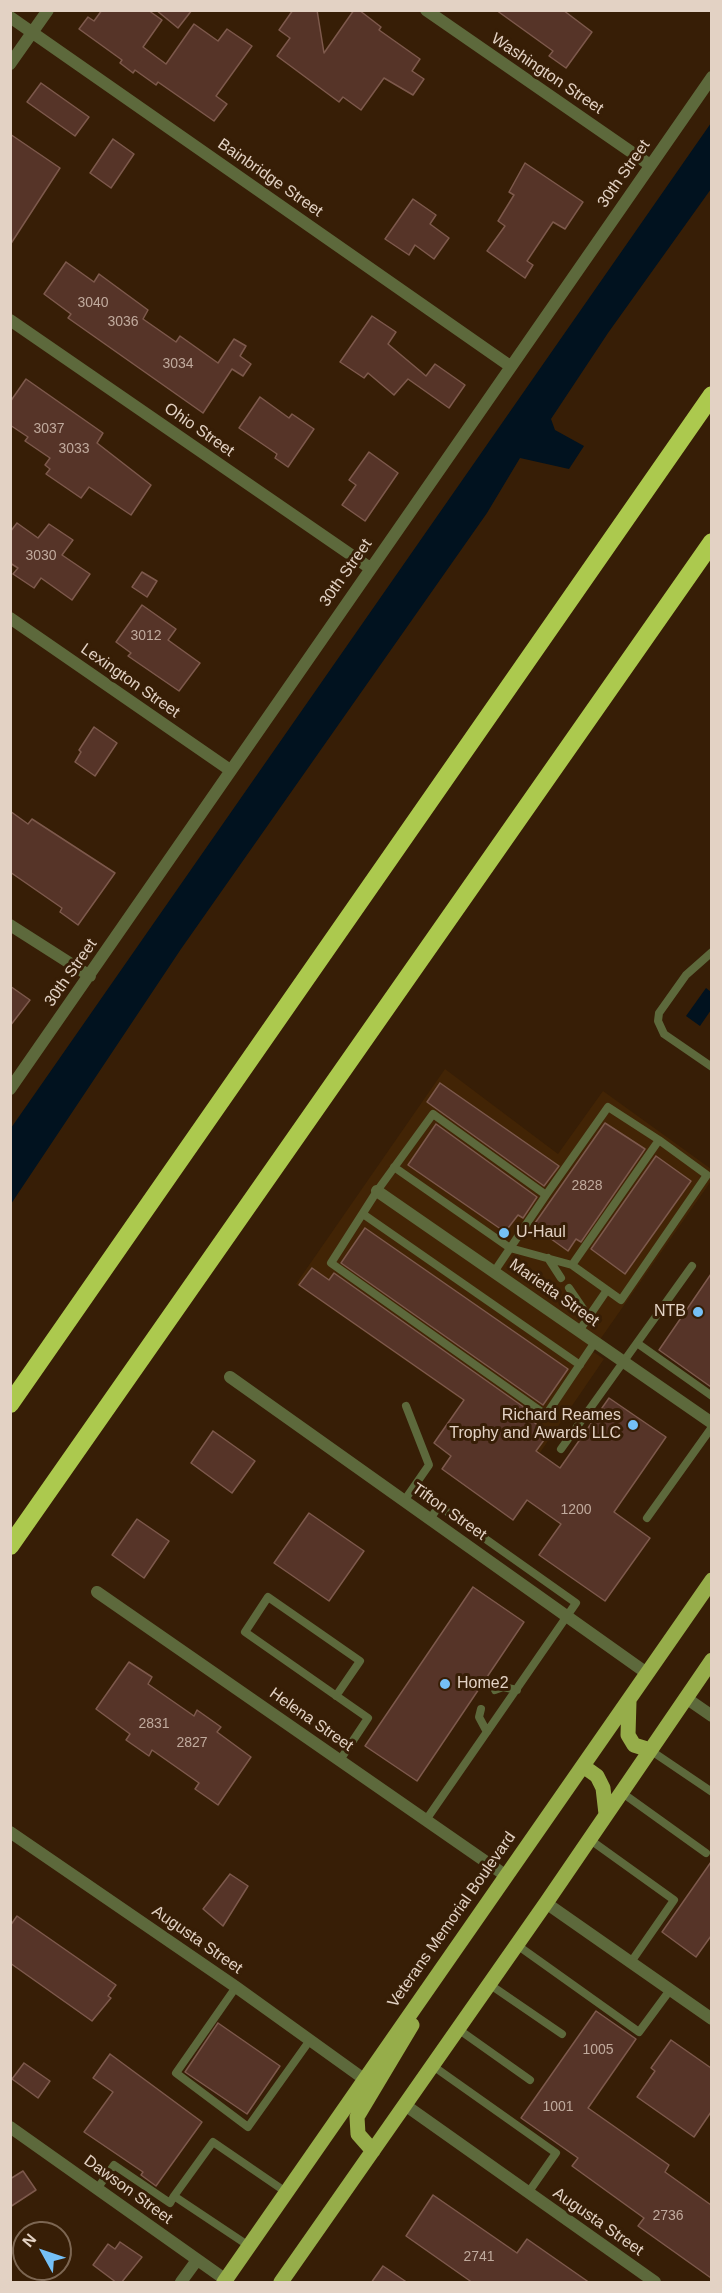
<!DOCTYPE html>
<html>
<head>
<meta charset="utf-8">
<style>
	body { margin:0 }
	#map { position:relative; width:722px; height:2293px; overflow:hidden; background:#371e06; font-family:Arial,sans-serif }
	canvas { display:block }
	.frame { position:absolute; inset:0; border:12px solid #e3d2c4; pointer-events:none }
	.north { position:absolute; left:12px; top:2221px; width:60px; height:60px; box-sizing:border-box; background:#371e06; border:2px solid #7c6652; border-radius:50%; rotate:310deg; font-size:16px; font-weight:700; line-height:24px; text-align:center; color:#e3d2c4 }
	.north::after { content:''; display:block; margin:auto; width:21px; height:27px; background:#75c0f6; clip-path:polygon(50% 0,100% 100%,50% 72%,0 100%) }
</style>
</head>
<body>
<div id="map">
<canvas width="722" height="2293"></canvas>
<div class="frame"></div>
<div class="north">N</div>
</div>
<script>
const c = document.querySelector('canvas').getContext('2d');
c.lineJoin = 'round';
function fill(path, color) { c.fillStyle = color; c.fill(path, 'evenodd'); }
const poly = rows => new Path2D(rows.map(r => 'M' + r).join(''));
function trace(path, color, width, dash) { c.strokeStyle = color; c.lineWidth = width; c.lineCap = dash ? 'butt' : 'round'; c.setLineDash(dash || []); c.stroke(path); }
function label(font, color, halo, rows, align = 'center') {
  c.font = font + ' Arial,sans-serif'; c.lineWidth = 6; c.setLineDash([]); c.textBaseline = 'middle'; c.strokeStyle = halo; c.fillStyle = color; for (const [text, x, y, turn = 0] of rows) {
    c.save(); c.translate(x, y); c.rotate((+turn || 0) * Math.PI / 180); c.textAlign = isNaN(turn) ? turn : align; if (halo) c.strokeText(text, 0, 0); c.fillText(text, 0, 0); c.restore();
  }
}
const built = poly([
	[445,1069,558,1154,603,1091,711,1169,711,1181,592,1351,604,1359,539,1454,296,1284]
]);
const water = poly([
	[711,123,711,189,608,333,551,419,555,430,584,446,569,469,520,458,487,513,181,949,11,1204,11,1128],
	[706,988,711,992,711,1010,700,1026,686,1016]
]);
const building = poly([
	[102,10,148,10,162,20,143,47,166,64,194,24,218,41,227,29,252,46,216,96,227,104,214,121,158,82,156,85,135,70,133,73,120,63,122,60,79,29,88,17,94,21,102,10],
	[156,10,192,10,178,28,156,10],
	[293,10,317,10,324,53,354,10,359,10,381,27,379,30,420,59,412,71,424,79,413,95,384,78,361,110,343,97,339,102,277,56,290,38,279,30,293,10],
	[496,10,563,10,592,32,566,68,549,56,553,51,496,10],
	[41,83,89,117,75,136,27,102,41,83],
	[10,134,60,168,10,245,10,134],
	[113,139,134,154,111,188,90,173,113,139],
	[525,163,583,202,565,229,553,222,527,261,533,265,525,278,487,251,505,226,498,221,514,195,509,192,525,163],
	[413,199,436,215,430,224,449,238,434,259,415,245,409,255,385,239,413,199],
	[66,262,94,282,99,274,118,288,148,310,143,319,176,342,180,336,218,363,234,339,246,346,240,356,251,364,243,376,232,369,203,413,68,318,71,314,44,294,66,262],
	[372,316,396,332,388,344,426,376,435,364,465,385,449,408,408,379,394,395,368,373,364,378,340,362,372,316],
	[26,379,103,433,97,443,151,485,131,515,89,487,81,498,46,474,50,469,45,465,50,458,25,441,28,437,10,425,10,402,26,379],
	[260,397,289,418,292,414,314,429,288,467,275,458,277,454,239,428,260,397],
	[369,452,398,473,365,521,342,505,356,485,349,480,369,452],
	[17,523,38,538,49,524,73,540,62,555,90,574,72,600,41,578,34,588,13,574,18,568,10,563,10,532,17,523],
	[142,572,157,581,147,597,132,587,142,572],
	[142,605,176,629,168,640,200,663,179,691,128,656,131,653,116,642,142,605],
	[94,727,117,743,95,776,75,762,81,752,79,750,94,727],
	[10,811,28,824,32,819,115,873,78,925,60,912,62,908,10,872,10,811],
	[10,986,30,1000,10,1026,10,986],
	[440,1083,559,1166,544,1186,427,1102,440,1083],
	[605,1123,645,1149,581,1242,576,1239,568,1251,533,1226,605,1123],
	[436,1124,537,1197,523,1218,518,1215,505,1232,408,1165,436,1124],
	[656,1156,691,1181,625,1274,591,1249,656,1156],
	[365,1228,568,1369,543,1405,341,1263,365,1228],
	[312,1268,329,1280,334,1273,535,1415,532,1421,549,1433,536,1451,560,1468,609,1398,666,1437,614,1512,650,1538,605,1601,539,1555,561,1524,527,1500,513,1520,442,1469,451,1456,434,1443,464,1400,299,1285,312,1268],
	[711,1274,711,1387,659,1350,711,1274],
	[213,1431,255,1461,232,1493,191,1463,213,1431],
	[309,1513,364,1551,329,1601,274,1563,309,1513],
	[137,1519,169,1541,144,1578,112,1555,137,1519],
	[473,1587,524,1622,417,1781,365,1746,473,1587],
	[129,1662,152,1677,148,1684,194,1716,197,1710,221,1727,217,1732,251,1757,218,1805,195,1789,199,1783,152,1750,149,1756,126,1740,130,1734,96,1709,129,1662],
	[711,1862,711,1936,696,1957,662,1932,711,1862],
	[230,1874,248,1886,223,1926,203,1909,230,1874],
	[17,1916,116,1985,108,1996,111,1998,92,2021,10,1963,10,1926,17,1916],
	[596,2011,636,2039,588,2108,669,2165,665,2172,711,2205,711,2278,638,2226,644,2218,572,2166,578,2158,521,2118,596,2011],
	[218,2023,280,2066,247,2114,185,2072,218,2023],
	[671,2040,711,2068,711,2112,694,2137,637,2097,655,2071,651,2068,671,2040],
	[110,2054,202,2122,156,2186,141,2175,143,2172,84,2132,113,2092,93,2078,110,2054],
	[24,2063,50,2081,38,2098,12,2079,24,2063],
	[23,2171,36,2190,10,2207,10,2179,23,2171],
	[433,2195,517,2253,527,2239,590,2283,473,2283,406,2236,433,2195],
	[120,2242,142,2257,121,2283,117,2283,93,2265,108,2244,115,2249,120,2242],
	[383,2266,408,2283,371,2283,383,2266]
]);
const service = poly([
	[712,952,686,975,659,1013,658,1021,664,1034,712,1067],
	[394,1167,510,1248,572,1265,659,1140,707,1175,621,1300,572,1265],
	[546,1195,608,1107,659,1140],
	[363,1214,580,1365],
	[548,1258,561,1278],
	[494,1272,546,1195,433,1114,377,1191,331,1263,546,1415,595,1342],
	[569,1288,588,1316],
	[579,1331,607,1290],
	[637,1343,712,1396],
	[561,1449,692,1266],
	[404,1501,429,1465,406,1406],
	[647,1518,712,1427],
	[495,1690,503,1687,517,1690],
	[336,1696,360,1661,268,1597,245,1632,368,1718,340,1760],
	[481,1709,479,1717,487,1732],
	[650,1750,712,1792],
	[621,1792,706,1853],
	[426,1820,576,1603,439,1506,430,1519],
	[589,1839,674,1900,631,1962],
	[517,1945,639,2032,670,1990],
	[489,1984,562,2034],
	[236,1987,176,2073,248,2127,310,2040],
	[458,2029,530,2080],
	[433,2066,556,2153,528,2193],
	[97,2189,114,2165,170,2203,174,2196],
	[249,2246,174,2196,213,2142,286,2192]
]);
const minor = poly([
	[426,10,650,165],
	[10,17,510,366],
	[10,64,48,10],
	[10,320,370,568],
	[10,618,230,770],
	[10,925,90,976],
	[10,1089,712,77],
	[377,1191,712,1423],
	[230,1377,648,1674],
	[97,1592,505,1875],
	[686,1698,712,1716],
	[10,1832,236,1987,364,2079],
	[546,1903,712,2019],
	[405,2105,655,2282],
	[10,2127,226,2280],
	[181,2282,197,2260]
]);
const primary = poly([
	[629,1701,628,1735,634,1745,650,1750],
	[583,1766,597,1776,603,1788,606,1814],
	[373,2151,358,2134,357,2117,412,2025],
	[224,2282,712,1580],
	[281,2282,546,1903,712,1660]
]);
const motorway = poly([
	[10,1404,712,395],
	[10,1546,712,542]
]);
const markers = [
	[504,1233,6,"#75c0f6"],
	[698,1312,6,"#75c0f6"],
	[633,1425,6,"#75c0f6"],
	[445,1684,6,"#75c0f6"]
];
const numberNames = [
	["3040",93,303],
	["3036",123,322],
	["3034",178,364],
	["3037",49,429],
	["3033",74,449],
	["3030",41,556],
	["3012",146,636],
	["2828",587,1186],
	["1200",576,1510],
	["2831",154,1724],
	["2827",192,1743],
	["1005",598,2050],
	["1001",558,2107],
	["2736",668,2216],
	["2741",479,2257]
];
const streetNames = [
	["Washington Street",547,74,34],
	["30th Street",624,174,-55],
	["Bainbridge Street",270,178,35],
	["Ohio Street",199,430,35],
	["30th Street",346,573,-55],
	["Lexington Street",130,681,35],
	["30th Street",71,973,-55],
	["Marietta Street",554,1293,35],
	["Tifton Street",449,1512,35],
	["Helena Street",311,1720,35],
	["Veterans Memorial Boulevard",452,1920,-55],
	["Augusta Street",197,1940,35],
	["Dawson Street",128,2190,36],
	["Augusta Street",598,2222,35]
];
const poiNames = [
	["U-Haul",516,1233],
	["NTB",686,1312,"right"],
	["Richard Reames",621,1416,"right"],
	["Trophy and Awards LLC",621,1434,"right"],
	["Home2",457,1684]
];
fill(built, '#422405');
fill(water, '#01121f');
fill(building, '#563428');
trace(building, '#7d594c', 1.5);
trace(service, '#5d693c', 8);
trace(minor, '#5d693c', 12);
trace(primary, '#96ad4a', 15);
trace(motorway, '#acc94e', 18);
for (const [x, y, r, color] of markers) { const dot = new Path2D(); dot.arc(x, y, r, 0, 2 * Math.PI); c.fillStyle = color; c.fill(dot); trace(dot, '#371e06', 2); }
label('14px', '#c0aa9d', null, numberNames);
label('16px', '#e3d2c4', '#371e06', streetNames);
label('16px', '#e3d2c4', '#371e06', poiNames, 'left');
</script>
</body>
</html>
